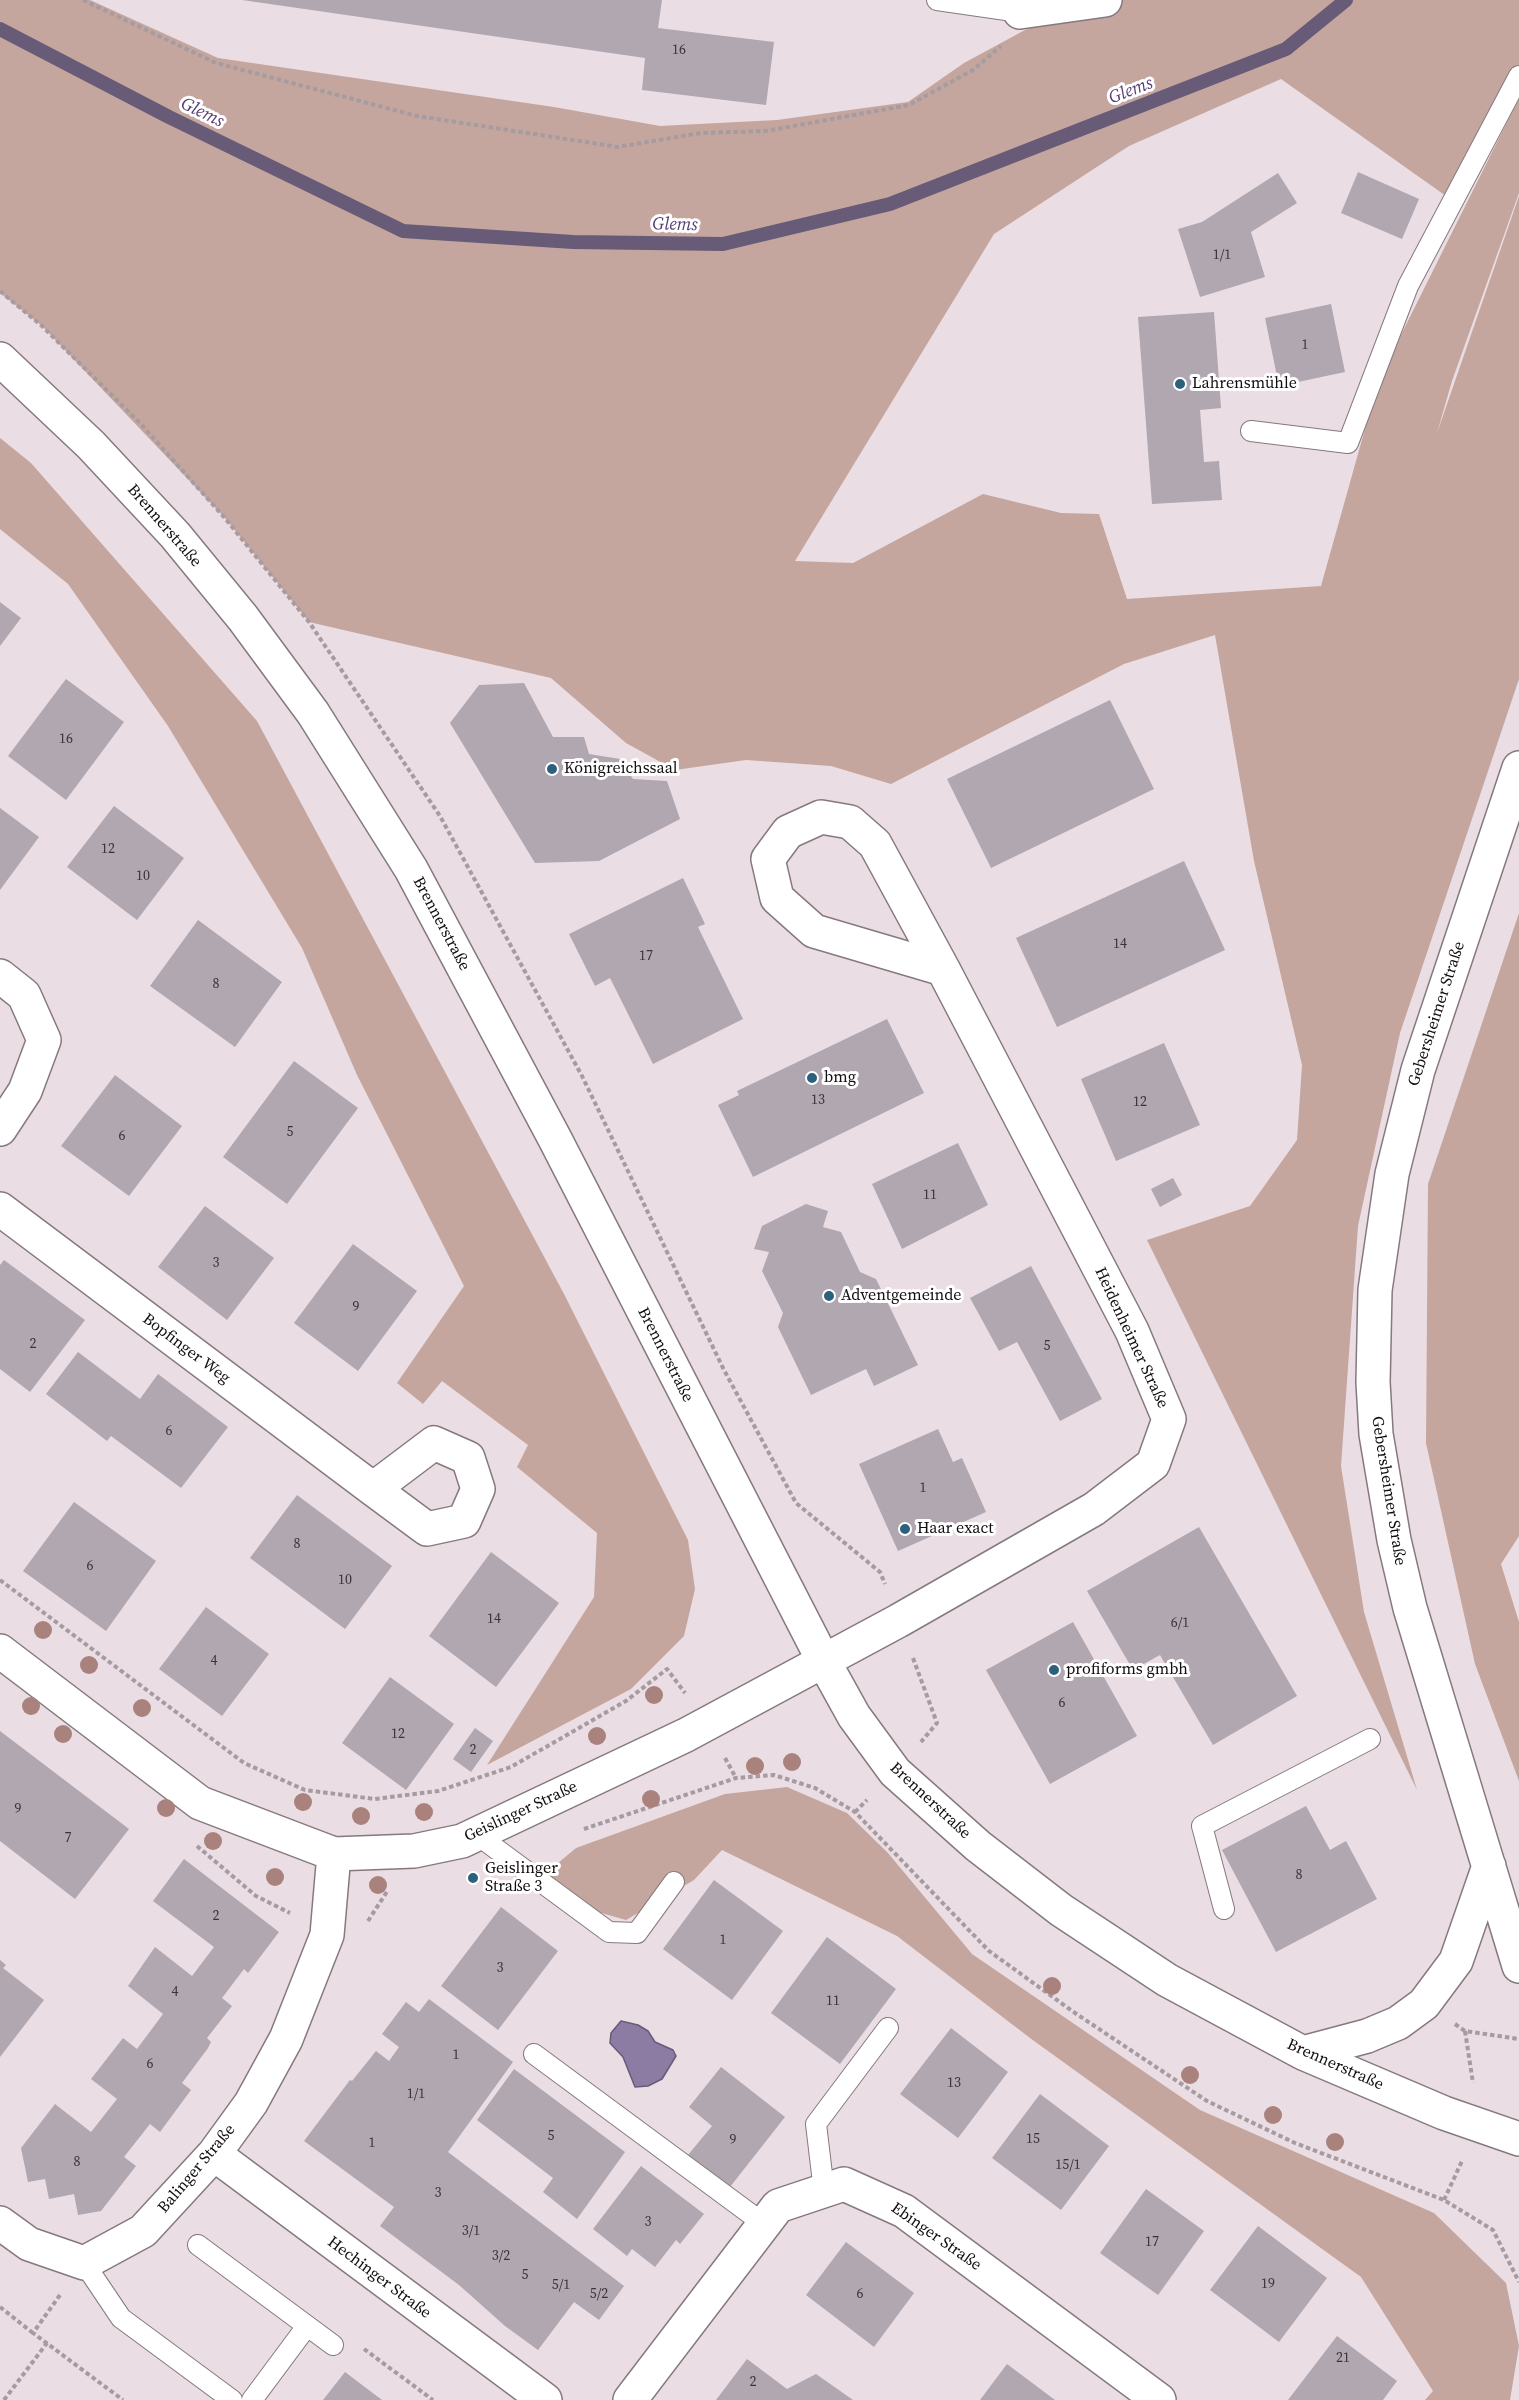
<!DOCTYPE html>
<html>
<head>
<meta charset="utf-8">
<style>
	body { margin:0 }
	canvas { display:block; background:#eadde3 }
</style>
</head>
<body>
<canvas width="1519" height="2400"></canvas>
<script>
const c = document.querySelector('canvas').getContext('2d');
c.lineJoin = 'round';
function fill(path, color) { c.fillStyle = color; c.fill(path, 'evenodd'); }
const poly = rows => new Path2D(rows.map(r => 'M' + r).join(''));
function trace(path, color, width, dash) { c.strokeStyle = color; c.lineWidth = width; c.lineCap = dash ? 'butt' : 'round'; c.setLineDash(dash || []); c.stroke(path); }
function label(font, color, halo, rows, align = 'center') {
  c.font = font + ' "Source Serif 4",serif'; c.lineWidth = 6; c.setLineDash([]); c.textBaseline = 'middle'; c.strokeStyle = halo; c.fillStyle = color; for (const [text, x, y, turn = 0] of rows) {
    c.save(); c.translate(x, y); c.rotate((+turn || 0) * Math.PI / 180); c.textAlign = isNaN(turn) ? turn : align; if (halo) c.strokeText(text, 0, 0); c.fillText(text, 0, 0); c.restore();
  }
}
const green = poly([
	[0,0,90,0,218,58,554,107,660,126,777,120,908,102,964,63,1025,30,1115,0,1519,0,1519,70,1453,201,1281,79,1129,146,994,234,795,561,853,563,983,494,1061,513,1099,514,1127,599,1321,586,1379,379,1519,98,1519,193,1452,381,1437,433,1519,196,1519,679,1400,1033,1358,1226,1341,1466,1364,1612,1417,1790,1147,1240,1250,1206,1297,1140,1302,1065,1254,861,1215,635,1124,664,891,784,831,766,746,760,675,770,626,743,551,678,309,622,224,517,42,326,0,293],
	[0,438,31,463,257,721,564,1294,688,1540,695,1589,684,1636,631,1689,487,1765,594,1597,597,1533,517,1467,528,1445,442,1381,423,1404,397,1383,464,1286,357,1075,302,948,168,726,68,584,0,529],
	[1519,913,1519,1536,1501,1564,1519,1622,1519,1781,1475,1664,1426,1443,1428,1184],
	[787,1787,847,1813,888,1853,972,1954,1200,2110,1434,2213,1506,2283,1519,2346,1510,2400,1425,2400,1433,2391,1361,2277,1030,2038,897,1936,722,1850,694,1880,626,1920,598,1912,546,1873,576,1848,725,1794]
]);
const water = poly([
	[621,2021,638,2025,648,2031,655,2042,673,2050,676,2056,662,2079,648,2086,635,2087,623,2057,610,2043,611,2033,621,2021]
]);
const stream = poly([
	[0,29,169,117,403,231,573,242,723,244,890,204,1286,49,1346,0]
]);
const building = poly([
	[242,0,662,0,658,28,774,42,766,105,642,90,645,58],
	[1358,172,1419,199,1402,239,1341,213],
	[1278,173,1297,203,1251,232,1265,277,1200,297,1178,229,1202,222],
	[1331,304,1345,372,1279,386,1265,318],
	[1214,312,1221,408,1200,410,1204,462,1219,461,1222,500,1152,504,1138,317],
	[0,602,21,618,0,646],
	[66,679,124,722,66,800,8,756],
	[524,683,553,737,584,737,589,754,620,759,633,779,667,781,680,819,599,861,535,863,450,723,479,685],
	[1110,700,1154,789,991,868,947,779],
	[114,806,184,858,137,920,67,867],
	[0,808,39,837,0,890],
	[1184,861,1225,950,1057,1027,1016,938],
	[683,878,705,924,698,927,743,1019,653,1064,610,978,595,986,569,934],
	[198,920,282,982,235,1047,150,986],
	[887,1019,924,1093,753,1177,718,1105,739,1095,737,1091],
	[1164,1043,1200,1125,1116,1161,1081,1079],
	[294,1061,358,1108,287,1204,223,1157],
	[115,1075,182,1126,129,1196,61,1146],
	[958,1143,988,1205,902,1249,872,1184],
	[1173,1178,1182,1195,1160,1207,1151,1189],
	[806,1204,828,1211,823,1227,841,1232,860,1272,876,1279,918,1365,874,1386,866,1369,811,1395,778,1327,783,1313,762,1271,769,1252,754,1249,762,1226],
	[205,1206,274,1258,227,1320,158,1267],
	[353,1244,417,1291,358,1371,294,1323],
	[4,1260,85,1320,30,1392,0,1369,0,1265],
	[1031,1266,1102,1399,1060,1421,1017,1342,999,1351,970,1298],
	[78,1352,140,1399,158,1374,228,1427,181,1488,111,1436,107,1441,46,1394],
	[938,1429,953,1462,962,1458,986,1512,898,1551,859,1464],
	[297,1495,392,1566,345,1629,250,1558],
	[74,1502,156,1561,106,1631,23,1571],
	[1199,1527,1297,1696,1213,1745,1160,1655,1133,1670,1087,1591],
	[491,1552,559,1603,496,1687,429,1636],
	[206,1607,269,1654,222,1716,159,1669],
	[1073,1622,1137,1736,1050,1784,986,1670],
	[390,1677,454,1724,406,1790,342,1743],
	[475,1728,493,1741,471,1772,453,1759],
	[0,1731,129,1829,75,1899,0,1841],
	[1306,1806,1330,1850,1346,1841,1377,1899,1276,1952,1222,1850],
	[184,1859,279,1932,248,1973,244,1969,222,1998,232,2006,207,2038,211,2042,208,2048,182,2083,191,2090,160,2132,150,2124,124,2157,136,2166,101,2211,78,2215,74,2194,49,2199,45,2179,28,2182,21,2148,55,2104,91,2132,117,2099,91,2079,123,2038,137,2049,163,2014,128,1986,155,1947,192,1976,214,1947,153,1901],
	[714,1880,783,1931,732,2000,663,1949],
	[501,1907,558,1951,498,2030,441,1986],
	[827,1937,896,1989,840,2064,771,2013],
	[0,1960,6,1965,3,1968,44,2000,0,2057],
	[429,1999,513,2062,448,2152,624,2286,599,2320,574,2302,538,2350,505,2326,459,2285,380,2226,394,2207,304,2141,350,2080,352,2081,376,2051,389,2061,399,2047,382,2034,406,2002,419,2012],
	[951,2028,1008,2072,958,2138,900,2094],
	[721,2067,785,2117,730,2187,688,2155,712,2126,689,2107],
	[514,2069,625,2152,577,2219,543,2192,553,2178,477,2120],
	[1040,2094,1109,2146,1061,2210,992,2158],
	[641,2166,704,2214,680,2244,676,2240,655,2267,632,2249,627,2256,593,2229],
	[1146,2189,1204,2231,1158,2295,1100,2253],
	[1258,2226,1327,2278,1279,2342,1210,2290],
	[846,2242,914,2293,874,2347,806,2295],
	[1337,2336,1397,2381,1383,2400,1288,2400],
	[747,2359,787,2389,816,2374,853,2400,716,2400],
	[1007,2364,1055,2400,980,2400],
	[345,2372,382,2400,323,2400]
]);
const path = poly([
	[83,0,216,63,417,116,618,147,701,133,766,131,909,105,973,70,1001,46],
	[0,291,42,326,140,423,224,517,309,622,440,816,582,1076,724,1370,796,1503,880,1572,885,1584],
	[0,1580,244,1763,305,1790,375,1799,438,1791,511,1767,626,1701,667,1669,685,1693],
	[913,1658,937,1723,921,1742],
	[725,1758,736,1778],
	[855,1812,867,1800],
	[584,1829,736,1778,774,1775,815,1788,855,1812,989,1951,1075,2013,1207,2101,1295,2143,1444,2200,1493,2230,1519,2282],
	[197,1846,256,1896,290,1913],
	[368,1921,388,1890],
	[1455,2024,1465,2031,1519,2039],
	[1465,2031,1473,2083],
	[1444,2200,1462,2161],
	[60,2295,33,2333,123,2400],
	[0,2307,33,2333],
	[364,2349,433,2400],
	[4,2400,47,2343]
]);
const service = poly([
	[937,0,1020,12],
	[1251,431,1348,443,1408,286,1519,76],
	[476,1834,609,1932,637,1933,674,1882],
	[1224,1909,1202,1826,1370,1739],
	[534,2054,764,2224],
	[824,2191,816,2124,888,2028],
	[198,2245,333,2345],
	[84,2263,121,2318,232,2400],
	[252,2400,307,2326]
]);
const minor = poly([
	[1020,12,1105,0],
	[0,976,24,995,44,1040,25,1091,0,1129],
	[0,1209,373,1489,427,1529,464,1521,478,1489,468,1458,434,1443,373,1489],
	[0,1651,200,1803,334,1854,414,1851,462,1841,686,1735,898,1621,1094,1509,1153,1464,1169,1419,1132,1331,943,969,875,844,850,822,821,817,788,832,768,859,777,898,814,931,943,969],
	[214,2154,545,2400],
	[0,2223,29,2244,84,2263,143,2231,214,2154,251,2103,286,2039,327,1935,334,1854],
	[630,2400,778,2206,844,2184,904,2211,1159,2400]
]);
const secondary = poly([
	[0,359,91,445,175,535,243,618,313,713,411,869,555,1139,823,1660,854,1716,895,1772,978,1846,1061,1910,1167,1980,1303,2053,1444,2113,1519,2139],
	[1519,768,1418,1070,1392,1174,1375,1290,1373,1382,1376,1434,1394,1540,1410,1608,1519,1966],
	[1303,2053,1367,2036,1398,2023,1424,2004,1456,1961,1489,1866]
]);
const trees = [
	[43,1630],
	[89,1665],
	[654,1695],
	[31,1706],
	[142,1708],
	[63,1734],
	[597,1736],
	[792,1762],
	[755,1766],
	[651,1799],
	[303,1802],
	[166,1808],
	[424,1812],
	[361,1816],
	[213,1841],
	[275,1877],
	[378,1885],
	[1052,1986],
	[1190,2075],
	[1273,2115],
	[1335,2142]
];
const markers = [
	[1180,384,6,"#2c617d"],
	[552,769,6,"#2c617d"],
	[812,1078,6,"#2c617d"],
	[829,1296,6,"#2c617d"],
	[905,1529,6,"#2c617d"],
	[1054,1670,6,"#2c617d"],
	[473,1878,6,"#2c617d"]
];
const numberNames = [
	["16",679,50],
	["1/1",1222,255],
	["1",1305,345],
	["16",66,739],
	["12",108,849],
	["10",143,876],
	["14",1120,944],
	["17",646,956],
	["8",216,984],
	["13",818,1100],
	["12",1140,1102],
	["5",290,1132],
	["6",122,1136],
	["11",930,1195],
	["3",216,1263],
	["9",356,1307],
	["2",33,1344],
	["5",1047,1346],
	["6",169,1431],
	["1",923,1488],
	["8",297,1544],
	["6",90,1566],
	["10",345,1580],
	["14",494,1619],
	["6/1",1180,1623],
	["4",214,1661],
	["6",1062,1703],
	["12",398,1734],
	["2",473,1750],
	["9",18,1809],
	["7",68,1838],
	["8",1299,1875],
	["2",216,1916],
	["1",723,1940],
	["3",500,1968],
	["4",175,1992],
	["11",833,2001],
	["1",456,2055],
	["6",150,2064],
	["13",954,2083],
	["1/1",416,2094],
	["5",551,2136],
	["15",1033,2139],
	["9",733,2140],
	["1",372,2143],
	["8",77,2162],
	["15/1",1068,2165],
	["3",438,2193],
	["3",648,2222],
	["3/1",471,2231],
	["17",1152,2242],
	["3/2",501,2256],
	["5",525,2275],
	["19",1268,2284],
	["5/1",561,2285],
	["5/2",599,2294],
	["6",860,2294],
	["21",1343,2358],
	["2",753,2382]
];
const poiNames = [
	["Lahrensmühle",1192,384],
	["Königreichssaal",564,769],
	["bmg",824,1078],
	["Adventgemeinde",841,1296],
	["Haar exact",917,1529],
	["profiforms gmbh",1066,1670],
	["Geislinger",485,1869],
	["Straße 3",485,1887]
];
const streetNames = [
	["Brennerstraße",164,526,49],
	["Brennerstraße",441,924,62],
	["Gebersheimer Straße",1437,1014,-72],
	["Heidenheimer Straße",1131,1338,65],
	["Bopfinger Weg",186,1349,37],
	["Brennerstraße",665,1355,63],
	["Gebersheimer Straße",1388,1491,81],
	["Brennerstraße",930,1801,43],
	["Geislinger Straße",521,1812,-25],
	["Brennerstraße",1335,2065,24],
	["Balinger Straße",197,2169,-50],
	["Ebinger Straße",936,2237,35],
	["Hechinger Straße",379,2278,37]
];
const waterNames = [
	["Glems",1131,91,-21],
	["Glems",202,113,26],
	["Glems",675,225,1]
];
fill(green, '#c5a69e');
fill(water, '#8c7ca3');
trace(water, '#675b77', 1.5);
trace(stream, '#675b77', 14);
fill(building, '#b0a7b0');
trace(service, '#85797f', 22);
trace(minor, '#85797f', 36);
trace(secondary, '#85797f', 36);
trace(path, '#a69ba0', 4, [4.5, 3]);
trace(service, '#fff', 20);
trace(minor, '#fff', 33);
trace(secondary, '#fff', 33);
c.fillStyle = '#aa827d';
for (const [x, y] of trees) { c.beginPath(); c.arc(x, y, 9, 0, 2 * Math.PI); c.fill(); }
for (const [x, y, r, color] of markers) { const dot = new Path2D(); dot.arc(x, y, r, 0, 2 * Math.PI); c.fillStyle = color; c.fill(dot); trace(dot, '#fff', 2); }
label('14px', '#3a3437', null, numberNames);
label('16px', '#120d0f', '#fff', poiNames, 'left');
label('16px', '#120d0f', '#fff', streetNames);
label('italic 18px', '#563e74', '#fff', waterNames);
</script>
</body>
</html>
